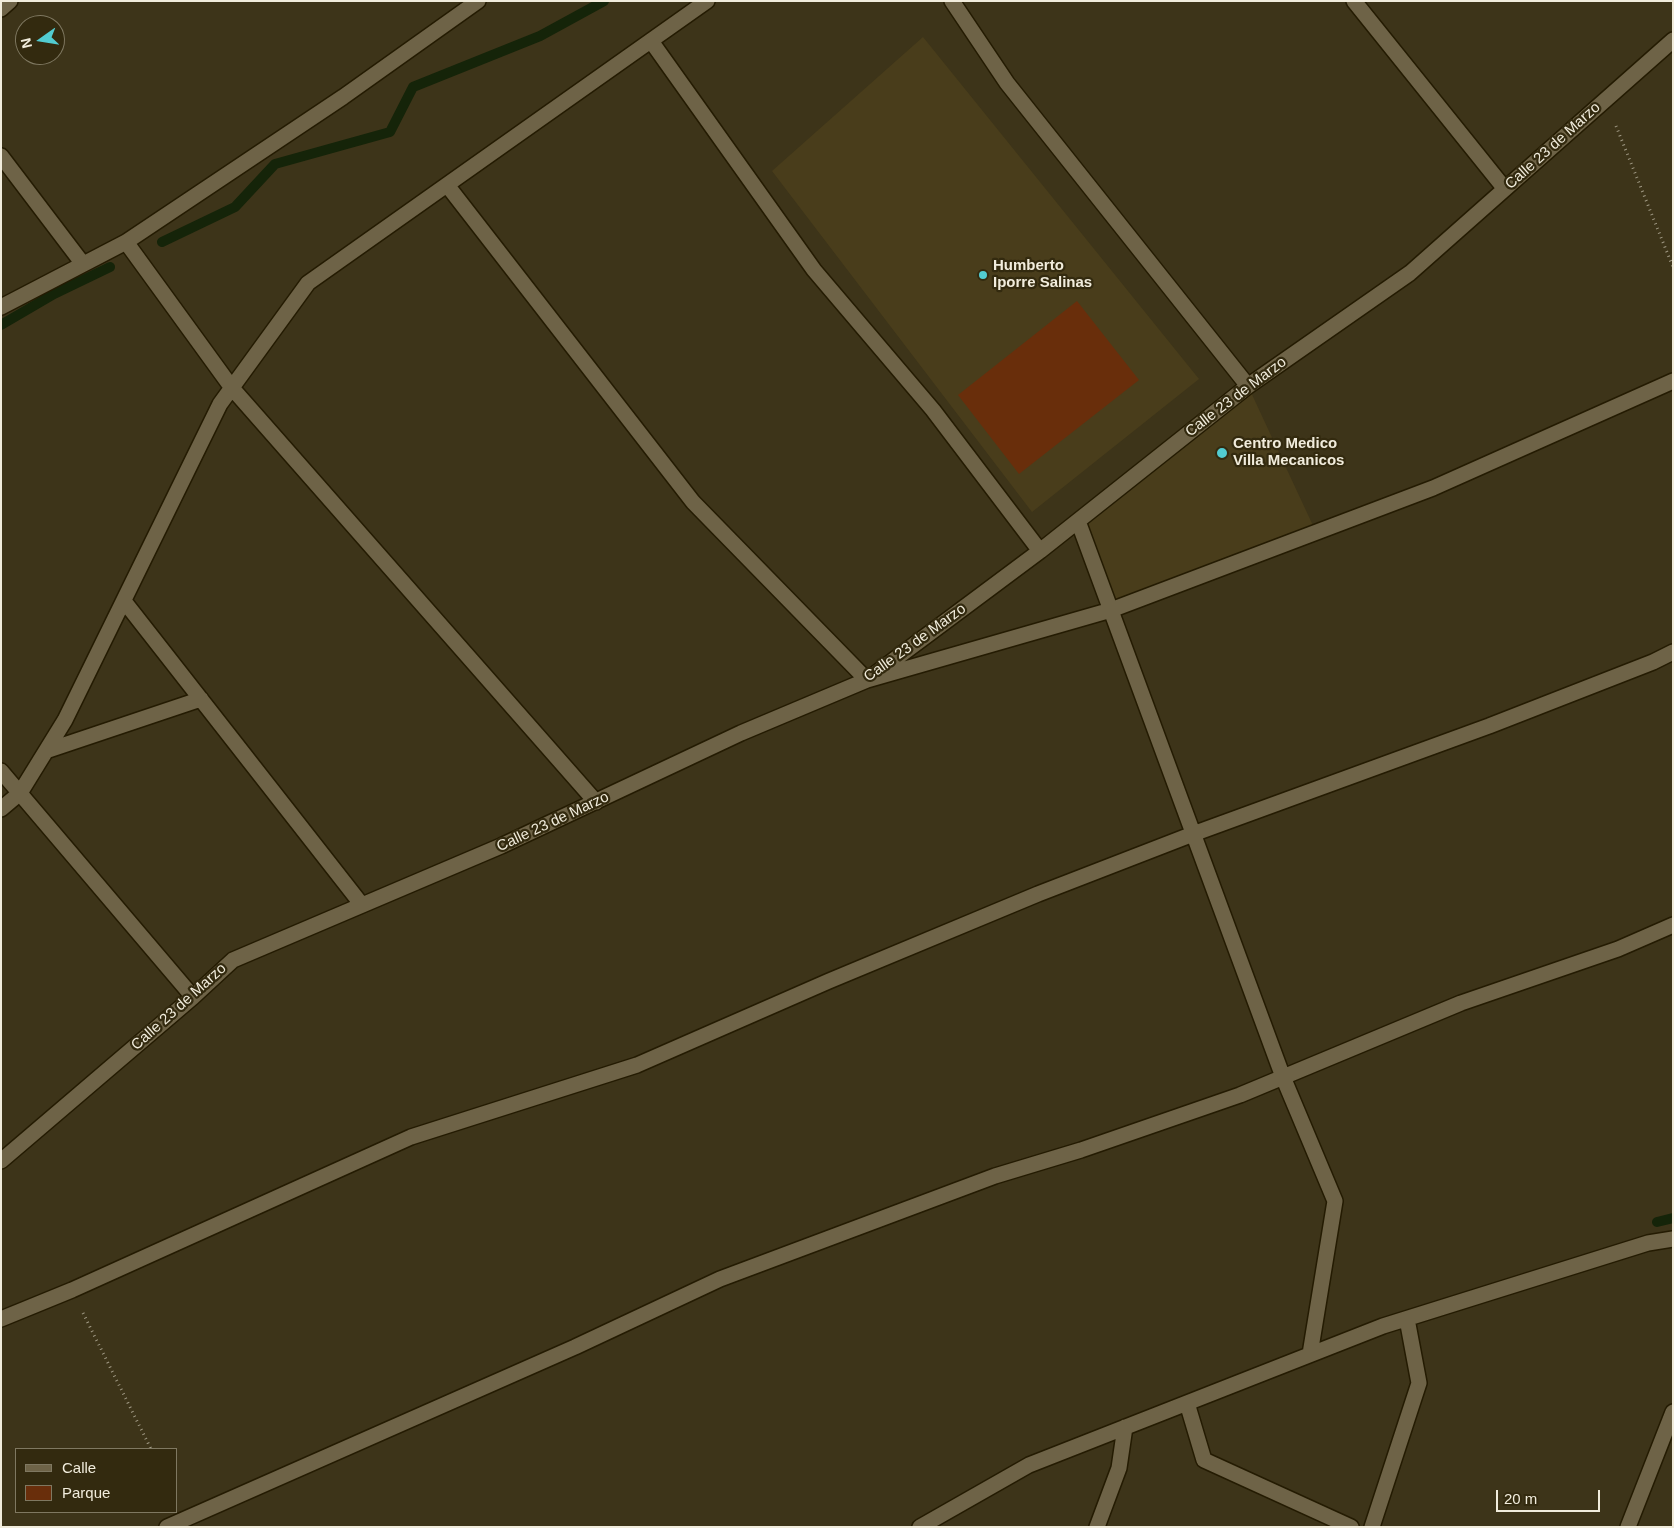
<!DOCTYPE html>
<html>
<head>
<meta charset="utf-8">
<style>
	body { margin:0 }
	#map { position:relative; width:1674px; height:1528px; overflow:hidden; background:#3d3419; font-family:Arial,sans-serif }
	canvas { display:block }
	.frame { position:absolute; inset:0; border:2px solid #f1ecdc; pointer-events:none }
	.legend { position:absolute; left:15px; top:1448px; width:162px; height:65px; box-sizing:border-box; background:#332a0f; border:1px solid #7f7861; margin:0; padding:6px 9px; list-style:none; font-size:15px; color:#f1ecdc }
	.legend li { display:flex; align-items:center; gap:10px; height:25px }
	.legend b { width:25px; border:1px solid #7f7861 }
	.north { position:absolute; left:15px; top:15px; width:50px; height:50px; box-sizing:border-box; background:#332a0f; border:1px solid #7f7861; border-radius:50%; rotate:257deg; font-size:14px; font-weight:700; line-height:20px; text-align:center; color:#f1ecdc }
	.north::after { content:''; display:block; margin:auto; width:18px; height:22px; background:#52ccd1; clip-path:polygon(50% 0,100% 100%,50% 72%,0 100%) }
	.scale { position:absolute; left:1496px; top:1490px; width:104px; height:22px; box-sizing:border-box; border:2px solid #f1ecdc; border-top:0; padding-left:6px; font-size:15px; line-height:18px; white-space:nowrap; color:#f1ecdc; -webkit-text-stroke:4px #332a0f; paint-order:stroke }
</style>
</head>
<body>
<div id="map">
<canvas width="1674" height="1528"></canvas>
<div class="frame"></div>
<ul class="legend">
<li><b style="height:6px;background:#6e6347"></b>Calle</li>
<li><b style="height:14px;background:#692e0b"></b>Parque</li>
</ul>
<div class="north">N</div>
<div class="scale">20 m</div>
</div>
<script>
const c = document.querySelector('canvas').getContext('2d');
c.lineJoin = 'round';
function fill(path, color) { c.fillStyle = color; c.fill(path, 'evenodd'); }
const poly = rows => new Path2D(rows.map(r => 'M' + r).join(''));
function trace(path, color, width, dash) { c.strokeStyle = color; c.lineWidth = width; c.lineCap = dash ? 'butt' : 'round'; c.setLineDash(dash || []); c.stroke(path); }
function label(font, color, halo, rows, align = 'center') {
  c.font = font + ' Arial,sans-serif'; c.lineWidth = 4.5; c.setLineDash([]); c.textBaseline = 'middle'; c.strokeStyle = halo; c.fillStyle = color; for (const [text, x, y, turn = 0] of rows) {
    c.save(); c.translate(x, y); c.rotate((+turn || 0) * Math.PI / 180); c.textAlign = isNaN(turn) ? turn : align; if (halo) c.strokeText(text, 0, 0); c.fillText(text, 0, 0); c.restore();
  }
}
const built = poly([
	[923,37,1199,379,1032,512,772,171],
	[1248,386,1316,532,1111,610,1078,521]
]);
const green = poly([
	[1077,301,1139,380,1019,474,958,395]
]);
const stream = poly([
	[162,242,235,207,275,164,390,132,413,87,540,36,604,1],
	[1,325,54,294,110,267],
	[1657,1222,1673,1218]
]);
const path = poly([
	[1616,126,1673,267],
	[83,1313,151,1449]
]);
const minor = poly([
	[952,1,1007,83,1248,386],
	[1354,1,1505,189],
	[1,9,10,1],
	[651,41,814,270,933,410,1040,551],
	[1,156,83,264],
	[447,185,693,502,867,680,1111,610,1433,488,1673,381],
	[126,242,232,388,596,802],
	[1,307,126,242,343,97,478,1],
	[1078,521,1283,1077,1335,1201,1310,1354],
	[124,601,362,905],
	[46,751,201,699],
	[1,771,193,997],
	[1,809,20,793,65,720,220,404,308,283,707,1],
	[1,1161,193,997,233,960,501,846,741,733,867,680,1040,551,1248,386,1410,273,1673,40],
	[1,1319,72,1290,411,1137,637,1065,829,981,1038,894,1193,834,1489,726,1653,662,1673,652],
	[1187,1403,1204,1460,1351,1527],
	[167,1527,575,1347,720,1279,995,1176,1081,1150,1240,1095,1461,1003,1618,949,1673,925],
	[920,1527,1029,1465,1383,1326,1648,1243,1673,1239],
	[1097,1527,1119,1468,1125,1427],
	[1372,1527,1419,1383,1407,1319],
	[1628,1527,1673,1412]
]);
const markers = [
	[983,275,5,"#52ccd1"],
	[1222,453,6,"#52ccd1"]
];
const streetNames = [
	["Calle 23 de Marzo",1553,146,-42],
	["Calle 23 de Marzo",1236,397,-37],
	["Calle 23 de Marzo",915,643,-36],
	["Calle 23 de Marzo",553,822,-25],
	["Calle 23 de Marzo",179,1007,-42]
];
const poiNames = [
	["Humberto",993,266],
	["Iporre Salinas",993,283],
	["Centro Medico",1233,444],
	["Villa Mecanicos",1233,461]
];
fill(built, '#493d1b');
fill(green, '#692e0b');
trace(stream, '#152409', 10);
trace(minor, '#241b02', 18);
trace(path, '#a09984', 3, [1, 4]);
trace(minor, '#6e6347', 15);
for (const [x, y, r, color] of markers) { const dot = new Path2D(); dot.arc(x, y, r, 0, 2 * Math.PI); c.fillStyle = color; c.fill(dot); trace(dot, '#332a0f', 2); }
label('15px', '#f1ecdc', '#332a0f', streetNames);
label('bold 15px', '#f1ecdc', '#332a0f', poiNames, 'left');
</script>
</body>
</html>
